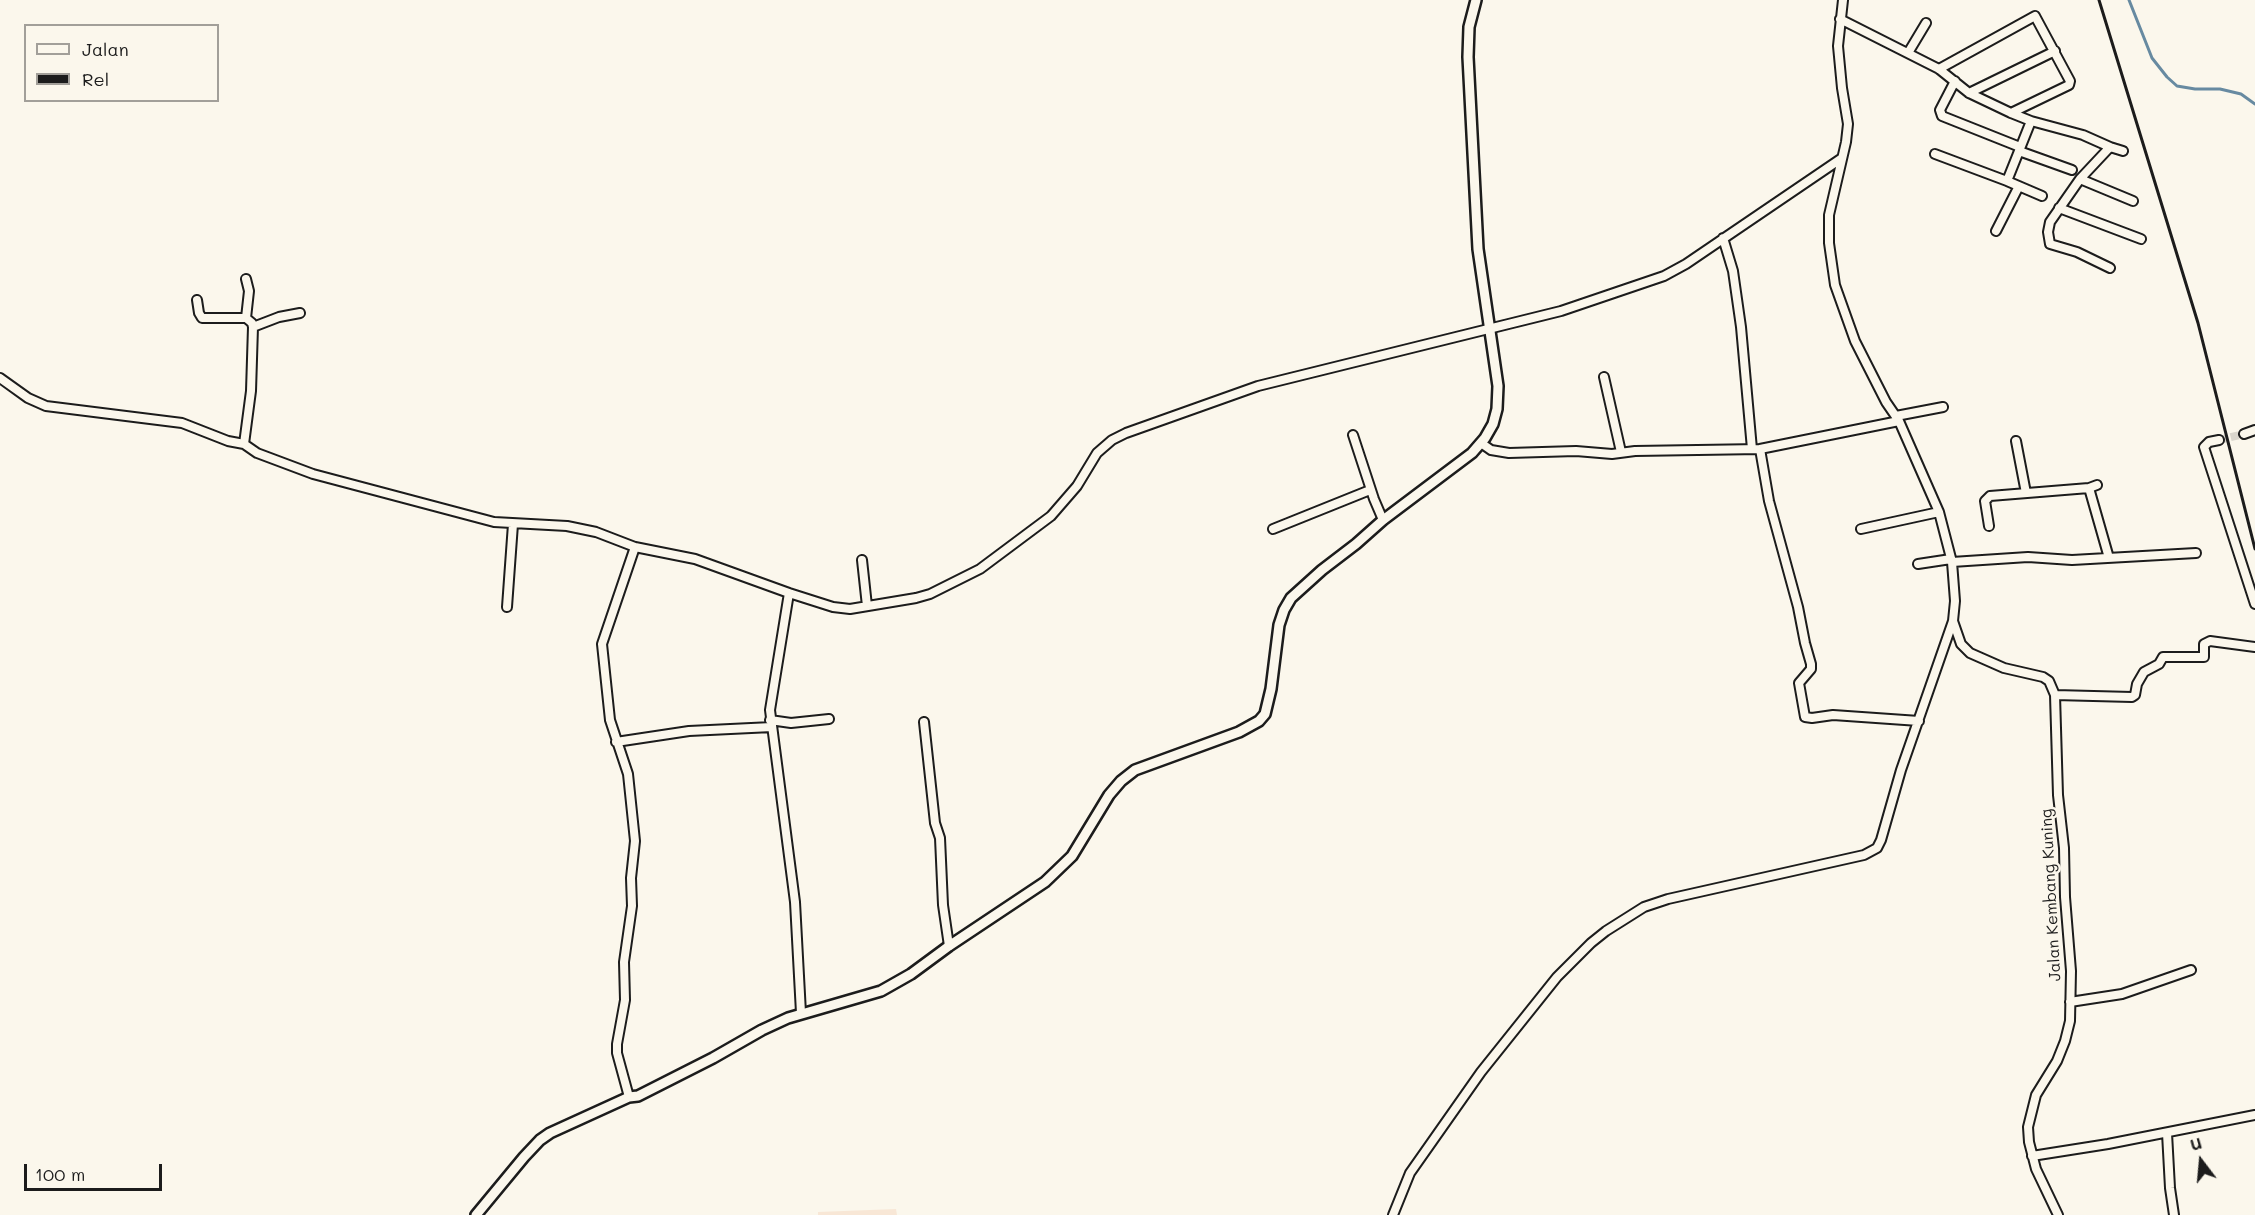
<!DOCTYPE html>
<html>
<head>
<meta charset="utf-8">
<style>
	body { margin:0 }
	#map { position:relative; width:2255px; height:1215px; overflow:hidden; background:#fbf7ec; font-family:Mali,sans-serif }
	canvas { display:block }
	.legend { position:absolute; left:24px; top:24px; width:195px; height:78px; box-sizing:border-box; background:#fbf7ec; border:2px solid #a29f99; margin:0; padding:8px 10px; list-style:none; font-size:18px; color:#1c1c1c }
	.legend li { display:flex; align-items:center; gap:12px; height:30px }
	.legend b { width:30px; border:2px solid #a29f99 }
	.north { position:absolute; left:2171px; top:1131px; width:60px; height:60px; -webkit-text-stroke:4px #fbf7ec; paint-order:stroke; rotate:344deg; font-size:16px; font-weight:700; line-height:24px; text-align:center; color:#1c1c1c }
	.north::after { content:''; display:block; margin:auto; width:21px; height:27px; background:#1c1c1c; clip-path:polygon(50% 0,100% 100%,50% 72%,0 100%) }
	.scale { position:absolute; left:24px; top:1164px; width:138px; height:27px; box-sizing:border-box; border:3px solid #1c1c1c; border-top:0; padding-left:8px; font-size:18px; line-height:21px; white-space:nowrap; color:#1c1c1c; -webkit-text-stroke:4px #fbf7ec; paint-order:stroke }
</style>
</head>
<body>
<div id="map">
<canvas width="2255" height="1215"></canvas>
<ul class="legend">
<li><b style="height:8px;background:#fbf7ec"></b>Jalan</li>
<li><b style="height:8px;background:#1c1c1c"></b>Rel</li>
</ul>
<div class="north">U</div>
<div class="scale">100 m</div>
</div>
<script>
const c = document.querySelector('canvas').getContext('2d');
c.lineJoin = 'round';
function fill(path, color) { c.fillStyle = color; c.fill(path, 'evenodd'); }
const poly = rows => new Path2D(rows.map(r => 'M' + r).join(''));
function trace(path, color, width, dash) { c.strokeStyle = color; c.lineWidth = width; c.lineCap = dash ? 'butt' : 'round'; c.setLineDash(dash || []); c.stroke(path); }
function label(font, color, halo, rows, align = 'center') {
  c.font = font + ' Mali,sans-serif'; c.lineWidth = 5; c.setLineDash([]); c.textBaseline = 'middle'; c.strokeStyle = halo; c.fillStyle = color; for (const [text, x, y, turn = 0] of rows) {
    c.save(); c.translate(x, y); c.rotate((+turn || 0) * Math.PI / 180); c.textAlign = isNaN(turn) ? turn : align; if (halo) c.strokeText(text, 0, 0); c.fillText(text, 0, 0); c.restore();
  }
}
const built = poly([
	[896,1209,897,1215,818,1215,818,1212]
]);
const stream = poly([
	[2129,0,2152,58,2167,77,2177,86,2195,89,2220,89,2241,94,2255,104]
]);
const minorTunnel = poly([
	[2219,440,2244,434]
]);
const minor = poly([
	[1840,19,1939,69,1969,93,2011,113,2031,121,2083,135,2110,147,2080,179,2050,222,2048,232,2050,244,2077,252,2110,268],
	[1908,53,1926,23],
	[1939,69,2035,16,2070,81,2069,85,2011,113],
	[1955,81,1940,110,1942,116,2020,147],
	[1969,93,2055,51],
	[2110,147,2123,151],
	[2019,151,2072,170],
	[1935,154,2007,181,2031,121],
	[2080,179,2133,201],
	[2007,181,2042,196],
	[2059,208,2141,239],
	[1996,231,2019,186],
	[1723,238,1733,271,1741,327,1752,449],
	[197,300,199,313,202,318,246,318,252,323,253,327,251,391,244,444],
	[246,318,249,291,246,279],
	[253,327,279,317,300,313],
	[1604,377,1621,452],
	[0,378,28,398,46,406,182,423,228,441,244,444,257,453,313,474,494,522,567,526,596,532,635,547,695,559,789,593,833,607,850,609,916,598,930,594,980,569,1051,516,1077,486,1097,453,1112,440,1126,433,1258,386,1561,311,1664,276,1686,264,1842,158],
	[1896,416,1943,407],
	[2244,434,2255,430],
	[1353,435,1374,499,1383,520],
	[2219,440,2209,442,2204,447,2255,604],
	[2016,441,2026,493],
	[1481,443,1491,450,1509,453,1576,451,1612,454,1635,451,1760,449,1769,501,1798,607,1805,643,1811,664,1811,669,1799,683,1805,717,1812,718,1833,715,1919,721],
	[1760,449,1899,421],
	[2097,485,2089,488,2109,558],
	[1989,526,1985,501,1990,496,2089,488],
	[1273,529,1370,490],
	[1861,529,1939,512],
	[862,560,867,606],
	[1952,562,2028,557,2072,560,2196,553],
	[1918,564,1951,559],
	[789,593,770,710,795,902,801,1013],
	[507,607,513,524],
	[1953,621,1961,644,1970,653,2004,668,2043,677,2049,681,2055,695,2058,795,2064,848,2065,897,2071,971,2070,1021,2065,1041,2057,1061,2036,1095,2028,1127,2029,1142,2036,1169,2058,1215],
	[2055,695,2132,697,2135,695,2137,684,2144,672,2159,664,2163,657,2204,657,2204,644,2210,641,2255,647],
	[770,720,791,723,829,719],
	[924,722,935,823,940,838,943,905,949,946],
	[616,742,689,731,772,727],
	[2070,1002,2122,994,2191,970],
	[629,1097,617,1053,617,1044,625,1000,624,962,632,906,631,878,635,841,628,774,610,720,602,644,635,547],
	[2167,1133,2170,1188,2174,1215],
	[2032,1156,2108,1144,2255,1115],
	[1393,1215,1410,1173,1481,1072,1557,977,1591,943,1606,931,1644,907,1668,899,1864,855,1877,848,1881,840,1901,770,1953,621,1955,601,1952,562,1939,512,1899,421,1886,402,1855,341,1835,285,1829,243,1829,215,1846,142,1848,124,1842,88,1838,46,1843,0]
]);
const tertiary = poly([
	[476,1215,524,1157,540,1140,550,1133,629,1097,638,1096,713,1058,762,1030,788,1018,881,991,911,974,949,946,1045,882,1072,856,1109,795,1121,781,1135,770,1239,732,1259,721,1265,714,1271,689,1279,625,1284,610,1291,598,1322,570,1356,544,1383,520,1472,453,1485,438,1493,424,1497,409,1498,386,1478,249,1468,57,1469,27,1476,0]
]);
const rail = poly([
	[2099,0,2198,323,2255,549]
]);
const streetNames = [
	["Jalan Kembang Kuning",2051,895,-93]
];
fill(built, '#f8e7d6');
trace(stream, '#678aa1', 3);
trace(minorTunnel, '#dad6cd', 8, [8, 4]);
trace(minor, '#1c1c1c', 12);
trace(tertiary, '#1c1c1c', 14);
trace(minor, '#fbf7ec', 8);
trace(tertiary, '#fbf7ec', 9);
trace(rail, '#1c1c1c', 3);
label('16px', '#1c1c1c', '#fbf7ec', streetNames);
</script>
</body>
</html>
